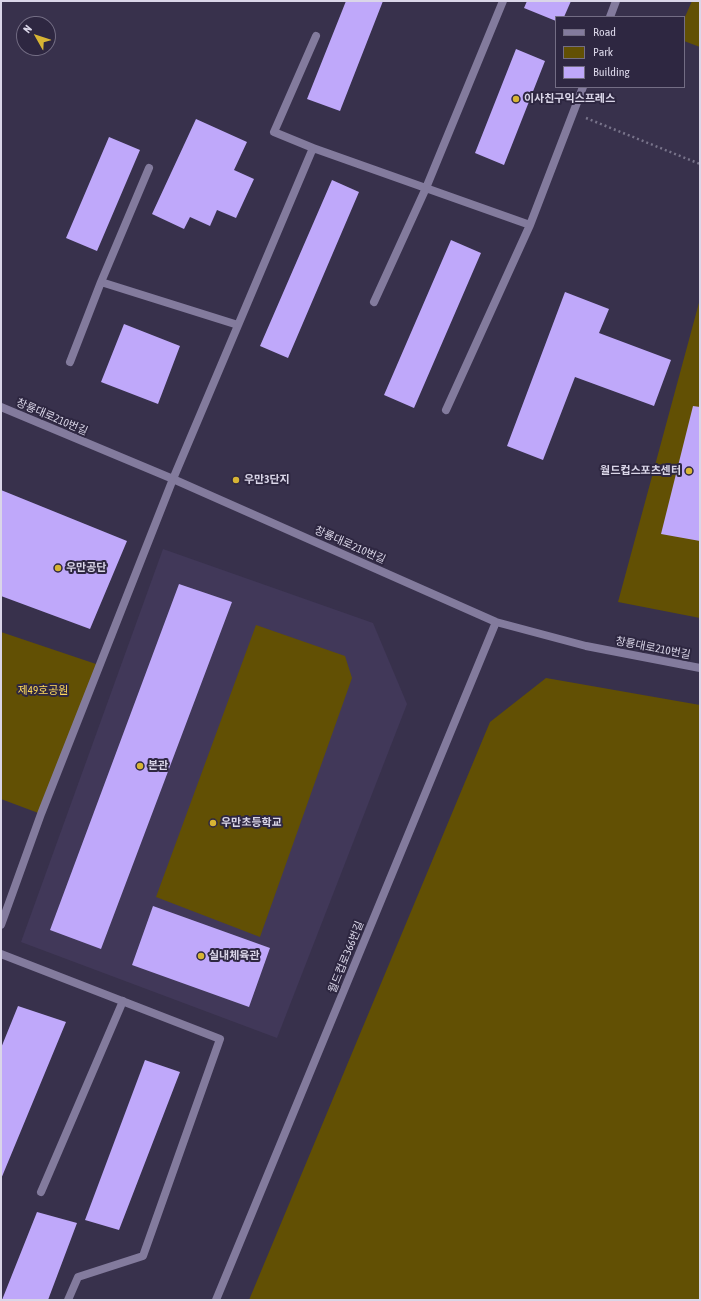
<!DOCTYPE html>
<html>
<head>
<meta charset="utf-8">
<style>
	body { margin:0 }
	#map { position:relative; width:701px; height:1301px; overflow:hidden; background:#38314c; font-family:"Asap Condensed",sans-serif }
	canvas { display:block }
	.frame { position:absolute; inset:0; border:2px solid #dad6e8; pointer-events:none }
	.legend { position:absolute; left:555px; top:16px; width:130px; height:72px; box-sizing:border-box; background:#2e2741; border:1px solid #736d84; margin:0; padding:5px 7px; list-style:none; font-size:12px; color:#dad6e8 }
	.legend li { display:flex; align-items:center; gap:8px; height:20px }
	.legend b { width:20px; border:1px solid #736d84 }
	.north { position:absolute; left:16px; top:16px; width:40px; height:40px; box-sizing:border-box; background:#2e2741; border:1px solid #736d84; border-radius:50%; rotate:309deg; font-size:11px; font-weight:700; line-height:16px; text-align:center; color:#dad6e8 }
	.north::after { content:''; display:block; margin:auto; width:14px; height:18px; background:#d7b434; clip-path:polygon(50% 0,100% 100%,50% 72%,0 100%) }
</style>
</head>
<body>
<div id="map">
<canvas width="701" height="1301"></canvas>
<div class="frame"></div>
<ul class="legend">
<li><b style="height:5px;background:#837b9d"></b>Road</li>
<li><b style="height:11px;background:#625004"></b>Park</li>
<li><b style="height:11px;background:#bfa8fa"></b>Building</li>
</ul>
<div class="north">N</div>
</div>
<script>
const c = document.querySelector('canvas').getContext('2d');
c.lineJoin = 'round';
function fill(path, color) { c.fillStyle = color; c.fill(path, 'evenodd'); }
const poly = rows => new Path2D(rows.map(r => 'M' + r).join(''));
function trace(path, color, width, dash) { c.strokeStyle = color; c.lineWidth = width; c.lineCap = dash ? 'butt' : 'round'; c.setLineDash(dash || []); c.stroke(path); }
function label(font, color, halo, rows, align = 'center') {
  c.font = font + ' "Asap Condensed","Noto Sans KR",sans-serif'; c.lineWidth = 4; c.setLineDash([]); c.textBaseline = 'middle'; c.strokeStyle = halo; c.fillStyle = color; for (const [text, x, y, turn = 0] of rows) {
    c.save(); c.translate(x, y); c.rotate((+turn || 0) * Math.PI / 180); c.textAlign = isNaN(turn) ? turn : align; if (halo) c.strokeText(text, 0, 0); c.fillText(text, 0, 0); c.restore();
  }
}
const built = poly([
	[163,549,373,623,407,704,277,1038,21,942]
]);
const green = poly([
	[692,1,700,1,700,47,684,41,684,19],
	[700,299,700,618,618,602],
	[256,625,345,656,352,678,260,937,156,897],
	[1,632,99,665,41,814,1,799],
	[546,678,700,705,700,1300,249,1300,490,722]
]);
const building = poly([
	[346,1,383,1,340,111,307,99],
	[527,1,571,1,564,17,556,17,556,21,524,8],
	[516,49,545,61,504,165,475,153],
	[196,119,247,142,234,170,254,179,236,218,217,210,210,226,190,217,184,229,152,214],
	[109,137,140,150,97,251,66,238],
	[332,180,359,192,288,358,260,346],
	[451,240,481,253,414,408,384,395],
	[565,292,609,309,599,333,671,360,654,406,575,377,543,460,507,446],
	[124,324,180,346,158,404,101,382],
	[693,406,700,407,700,541,661,534],
	[1,490,127,541,90,629,1,596],
	[179,584,232,602,101,949,50,930],
	[153,906,270,948,249,1007,132,965],
	[18,1006,66,1022,1,1179,1,1048],
	[145,1060,180,1072,119,1230,85,1220],
	[37,1212,77,1223,48,1300,2,1300]
]);
const path = poly([
	[586,118,700,164]
]);
const minor = poly([
	[610,17,616,1],
	[313,148,530,225],
	[101,282,238,325],
	[374,302,426,188,503,1],
	[70,362,101,282,149,168],
	[446,410,530,225,583,87],
	[1,925,41,814,173,479,313,148,274,132,316,36],
	[1,954,220,1039,143,1256,78,1277,68,1300],
	[41,1192,123,1001]
]);
const tertiary = poly([
	[1,407,173,479,496,622,586,646,700,668],
	[216,1300,496,622]
]);
const markers = [
	[516,99,4,"#d7b434"],
	[689,471,4,"#d7b434"],
	[236,480,4,"#d7b434"],
	[58,568,4,"#d7b434"],
	[140,766,4,"#d7b434"],
	[213,823,4,"#d7b434"],
	[201,956,4,"#d7b434"]
];
const poiNames = [
	["이사친구익스프레스",524,99],
	["월드컵스포츠센터",681,471,"right"],
	["우만3단지",244,480],
	["우만공단",66,568],
	["본관",148,766],
	["우만초등학교",221,823],
	["실내체육관",209,956]
];
const streetNames = [
	["창룡대로210번길",52,417,23],
	["창룡대로210번길",350,545,24],
	["창룡대로210번길",653,648,11],
	["월드컵로366번길",346,957,-68]
];
const parkNames = [
	["제49호공원",43,691]
];
fill(built, '#413859');
fill(green, '#625004');
fill(building, '#bfa8fa');
trace(path, '#78738a', 2.5, [2, 3]);
trace(minor, '#837b9d', 8);
trace(tertiary, '#837b9d', 8);
for (const [x, y, r, color] of markers) { const dot = new Path2D(); dot.arc(x, y, r, 0, 2 * Math.PI); c.fillStyle = color; c.fill(dot); trace(dot, '#2e2741', 1.5); }
label('bold 11px', '#dad6e8', '#2e2741', poiNames, 'left');
label('11px', '#dad6e8', '#2e2741', streetNames);
label('11px', '#ffda5d', '#2e2741', parkNames);
</script>
</body>
</html>
